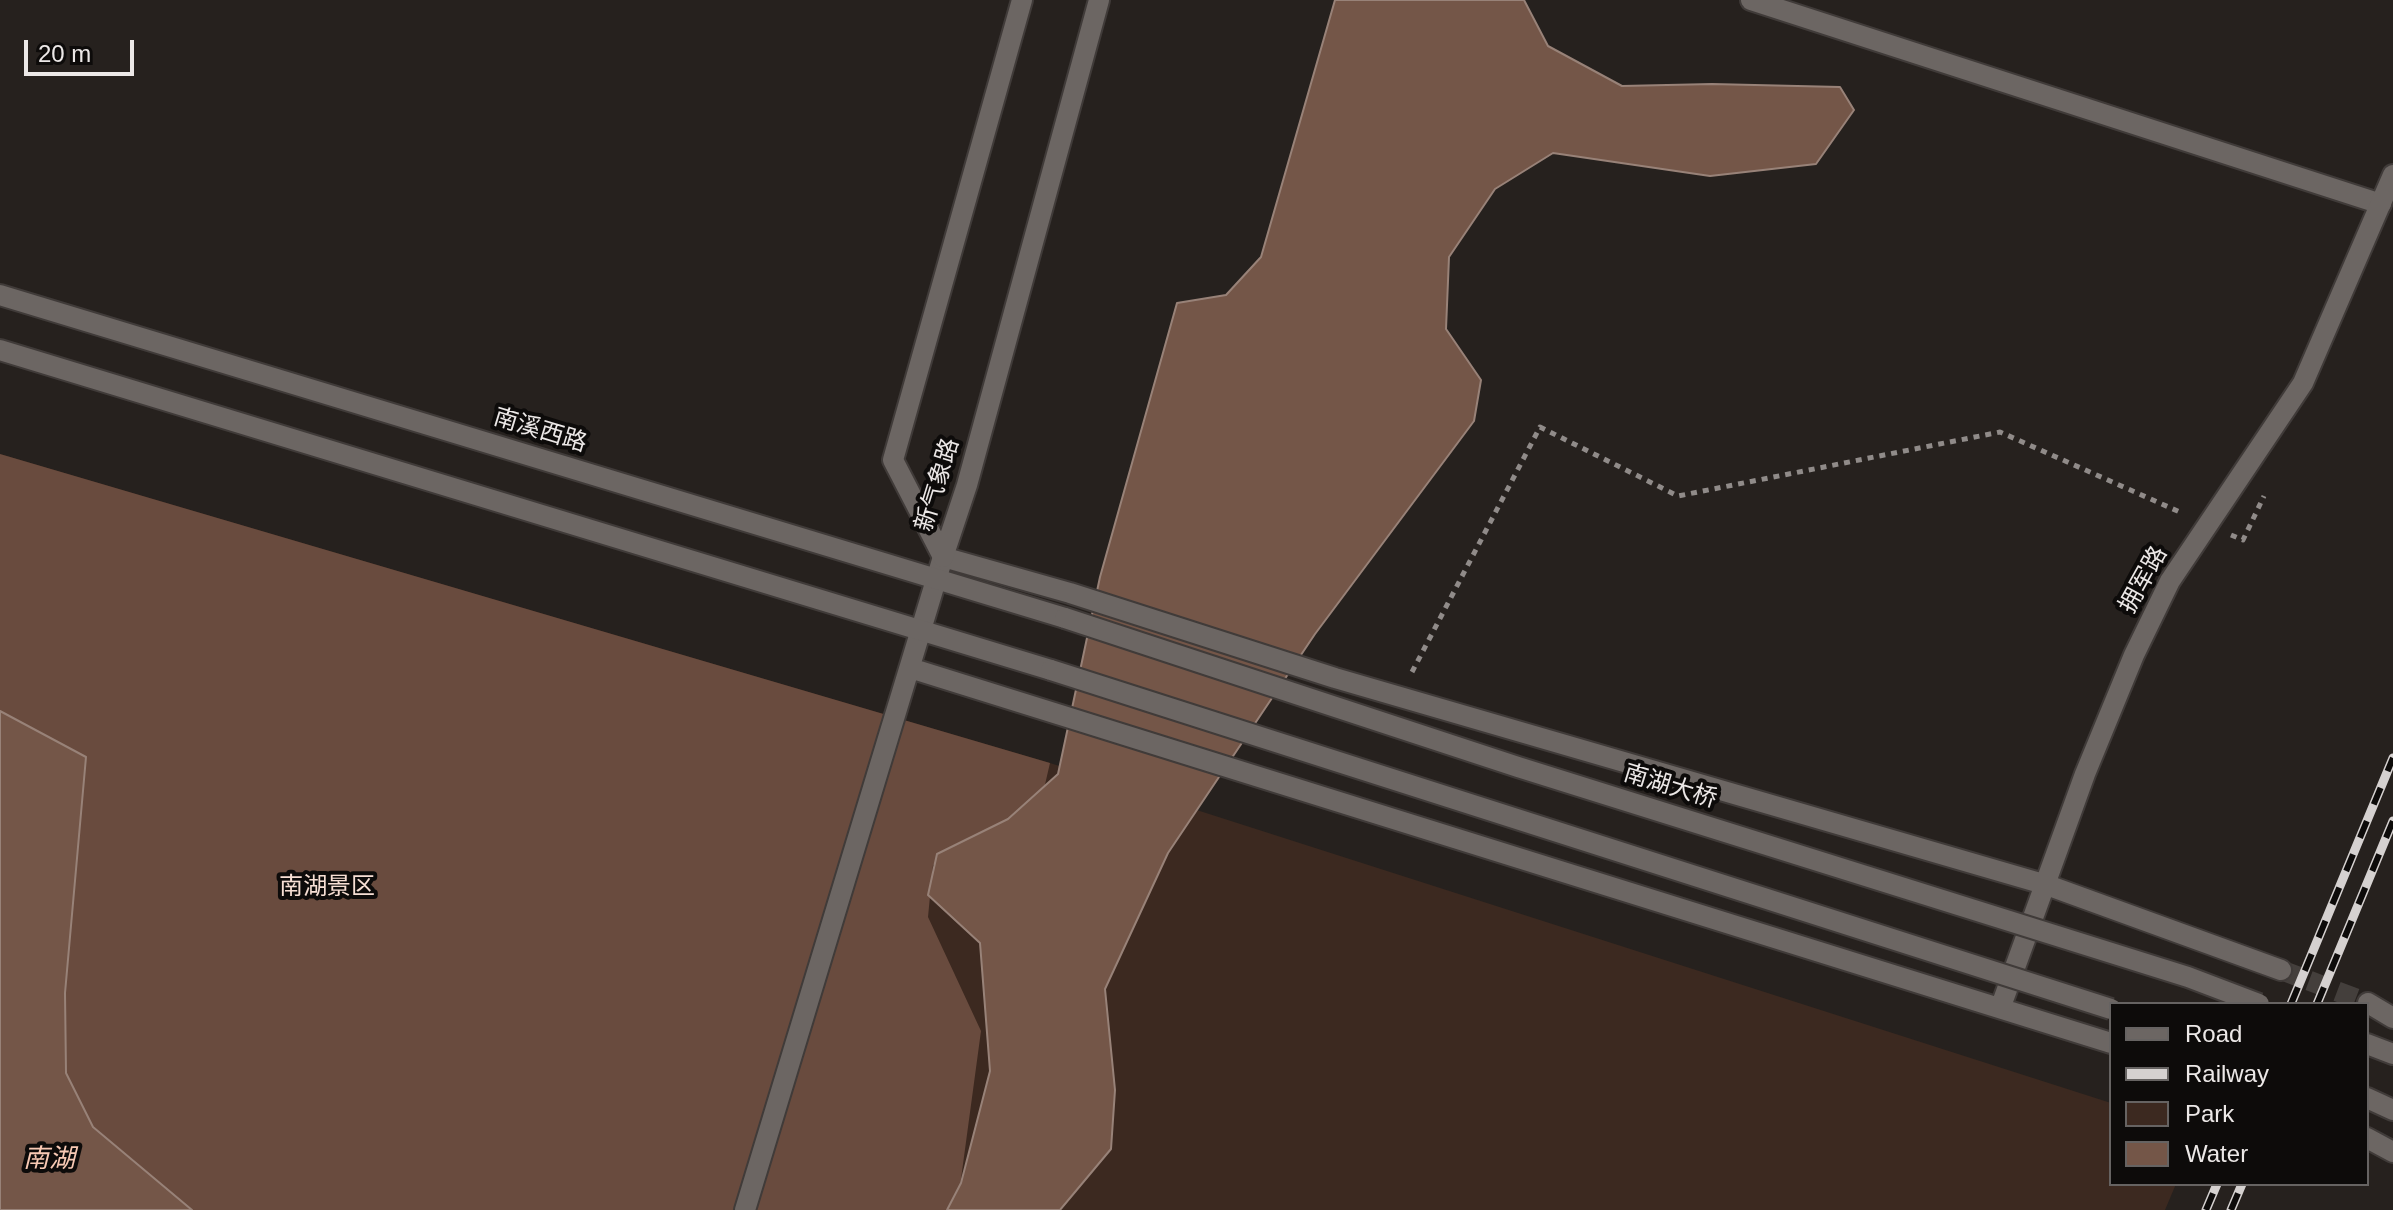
<!DOCTYPE html>
<html>
<head>
<meta charset="utf-8">
<style>
	body { margin:0 }
	#map { position:relative; width:2393px; height:1210px; overflow:hidden; background:#26211e; font-family:Helvetica,sans-serif }
	canvas { display:block }
	.legend { position:absolute; left:2109px; top:1002px; width:260px; height:184px; box-sizing:border-box; background:#0d0b0a; border:2px solid #666362; margin:0; padding:10px 14px; list-style:none; font-size:24px; color:#ece8e7 }
	.legend li { display:flex; align-items:center; gap:16px; height:40px }
	.legend b { width:40px; border:2px solid #666362 }
	.scale { position:absolute; left:24px; top:40px; width:110px; height:36px; box-sizing:border-box; border:4px solid #ece8e7; border-top:0; padding-left:10px; font-size:24px; line-height:28px; white-space:nowrap; color:#ece8e7; -webkit-text-stroke:6px #0d0b0a; paint-order:stroke }
</style>
</head>
<body>
<div id="map">
<canvas width="2393" height="1210"></canvas>
<ul class="legend">
<li><b style="height:10px;background:#6c6663"></b>Road</li>
<li><b style="height:10px;background:#d5d1d0"></b>Railway</li>
<li><b style="height:22px;background:#3c2920"></b>Park</li>
<li><b style="height:22px;background:#745648"></b>Water</li>
</ul>
<div class="scale">20 m</div>
</div>
<script>
const c = document.querySelector('canvas').getContext('2d');
c.lineJoin = 'round';
function fill(path, color) { c.fillStyle = color; c.fill(path, 'evenodd'); }
const poly = rows => new Path2D(rows.map(r => 'M' + r).join(''));
function trace(path, color, width, dash) { c.strokeStyle = color; c.lineWidth = width; c.lineCap = dash ? 'butt' : 'round'; c.setLineDash(dash || []); c.stroke(path); }
function label(font, color, halo, rows, align = 'center') {
  c.font = font + ' Helvetica,"Noto Sans SC",sans-serif'; c.lineWidth = 8; c.setLineDash([]); c.textBaseline = 'middle'; c.strokeStyle = halo; c.fillStyle = color; for (const [text, x, y, turn = 0] of rows) {
    c.save(); c.translate(x, y); c.rotate((+turn || 0) * Math.PI / 180); c.textAlign = isNaN(turn) ? turn : align; if (halo) c.strokeText(text, 0, 0); c.fillText(text, 0, 0); c.restore();
  }
}
const green = poly([
	[0,454,1050,763,2111,1103,2111,1184,2176,1184,2165,1210,0,1210]
]);
const forest = poly([
	[0,454,1050,763,1037,819,933,865,928,917,981,1031,958,1201,951,1210,192,1210,93,1127,66,1073,65,993,86,757,0,712]
]);
const water = poly([
	[1335,0,1524,0,1548,46,1622,86,1712,84,1840,87,1854,110,1816,164,1710,176,1553,153,1495,189,1449,257,1446,329,1481,380,1474,421,1315,634,1168,853,1105,989,1115,1090,1111,1149,1060,1210,947,1210,961,1183,990,1071,980,943,928,895,937,854,1008,819,1058,774,1100,577,1177,303,1226,295,1261,257,1335,0],
	[0,711,86,757,65,993,66,1073,93,1127,192,1210,0,1210,0,711]
]);
const tertiaryTunnel = poly([
	[2281,970,2368,1003]
]);
const path = poly([
	[2231,535,2243,540,2264,496],
	[1412,672,1540,427,1678,496,2000,432,2182,513]
]);
const minor = poly([
	[1751,0,2381,204]
]);
const tertiary = poly([
	[910,668,2111,1043],
	[2368,1003,2393,1018],
	[2001,1006,2085,774,2134,655,2170,581,2303,383,2393,175],
	[2367,1138,2393,1152],
	[745,1210,943,557,1070,593,1335,678,2047,885,2281,970]
]);
const secondary = poly([
	[0,295,1065,618],
	[0,350,1051,670],
	[943,557,893,460,1022,0],
	[943,557,967,485,1099,0],
	[2367,1044,2393,1054],
	[2367,1098,2393,1110]
]);
const rail = poly([
	[2291,1004,2393,758],
	[2317,1004,2393,821],
	[2206,1210,2217,1184],
	[2231,1210,2242,1184]
]);
const secondaryBridge = poly([
	[1065,618,1518,767,2188,977,2259,1004],
	[1051,670,2111,1009]
]);
const streetNames = [
	["南溪西路",540,431,17],
	["新气象路",938,485,-73],
	["拥军路",2144,580,-61],
	["南湖大桥",1670,787,17]
];
const parkNames = [
	["南湖景区",327,887]
];
const waterNames = [
	["南湖",49,1160]
];
fill(green, '#3c2920');
fill(forest, '#694b3e');
fill(water, '#745648');
trace(water, '#988278', 2);
trace(tertiaryTunnel, '#443f3c', 20, [20, 10]);
trace(minor, '#403b39', 24);
trace(tertiary, '#403b39', 24);
trace(secondary, '#403b39', 24);
trace(path, '#908b89', 5, [6, 6]);
trace(minor, '#6c6663', 20);
trace(tertiary, '#6c6663', 20);
trace(secondary, '#6c6663', 20);
trace(rail, '#d5d1d0', 9);
trace(rail, '#0d0b0a', 6, [18]);
trace(secondaryBridge, '#403b39', 24, []);
trace(secondaryBridge, '#6c6663', 20);
label('24px', '#ece8e7', '#0d0b0a', streetNames);
label('24px', '#f7dfd4', '#0d0b0a', parkNames);
label('italic 26px', '#f8c9b4', '#0d0b0a', waterNames);
</script>
</body>
</html>
